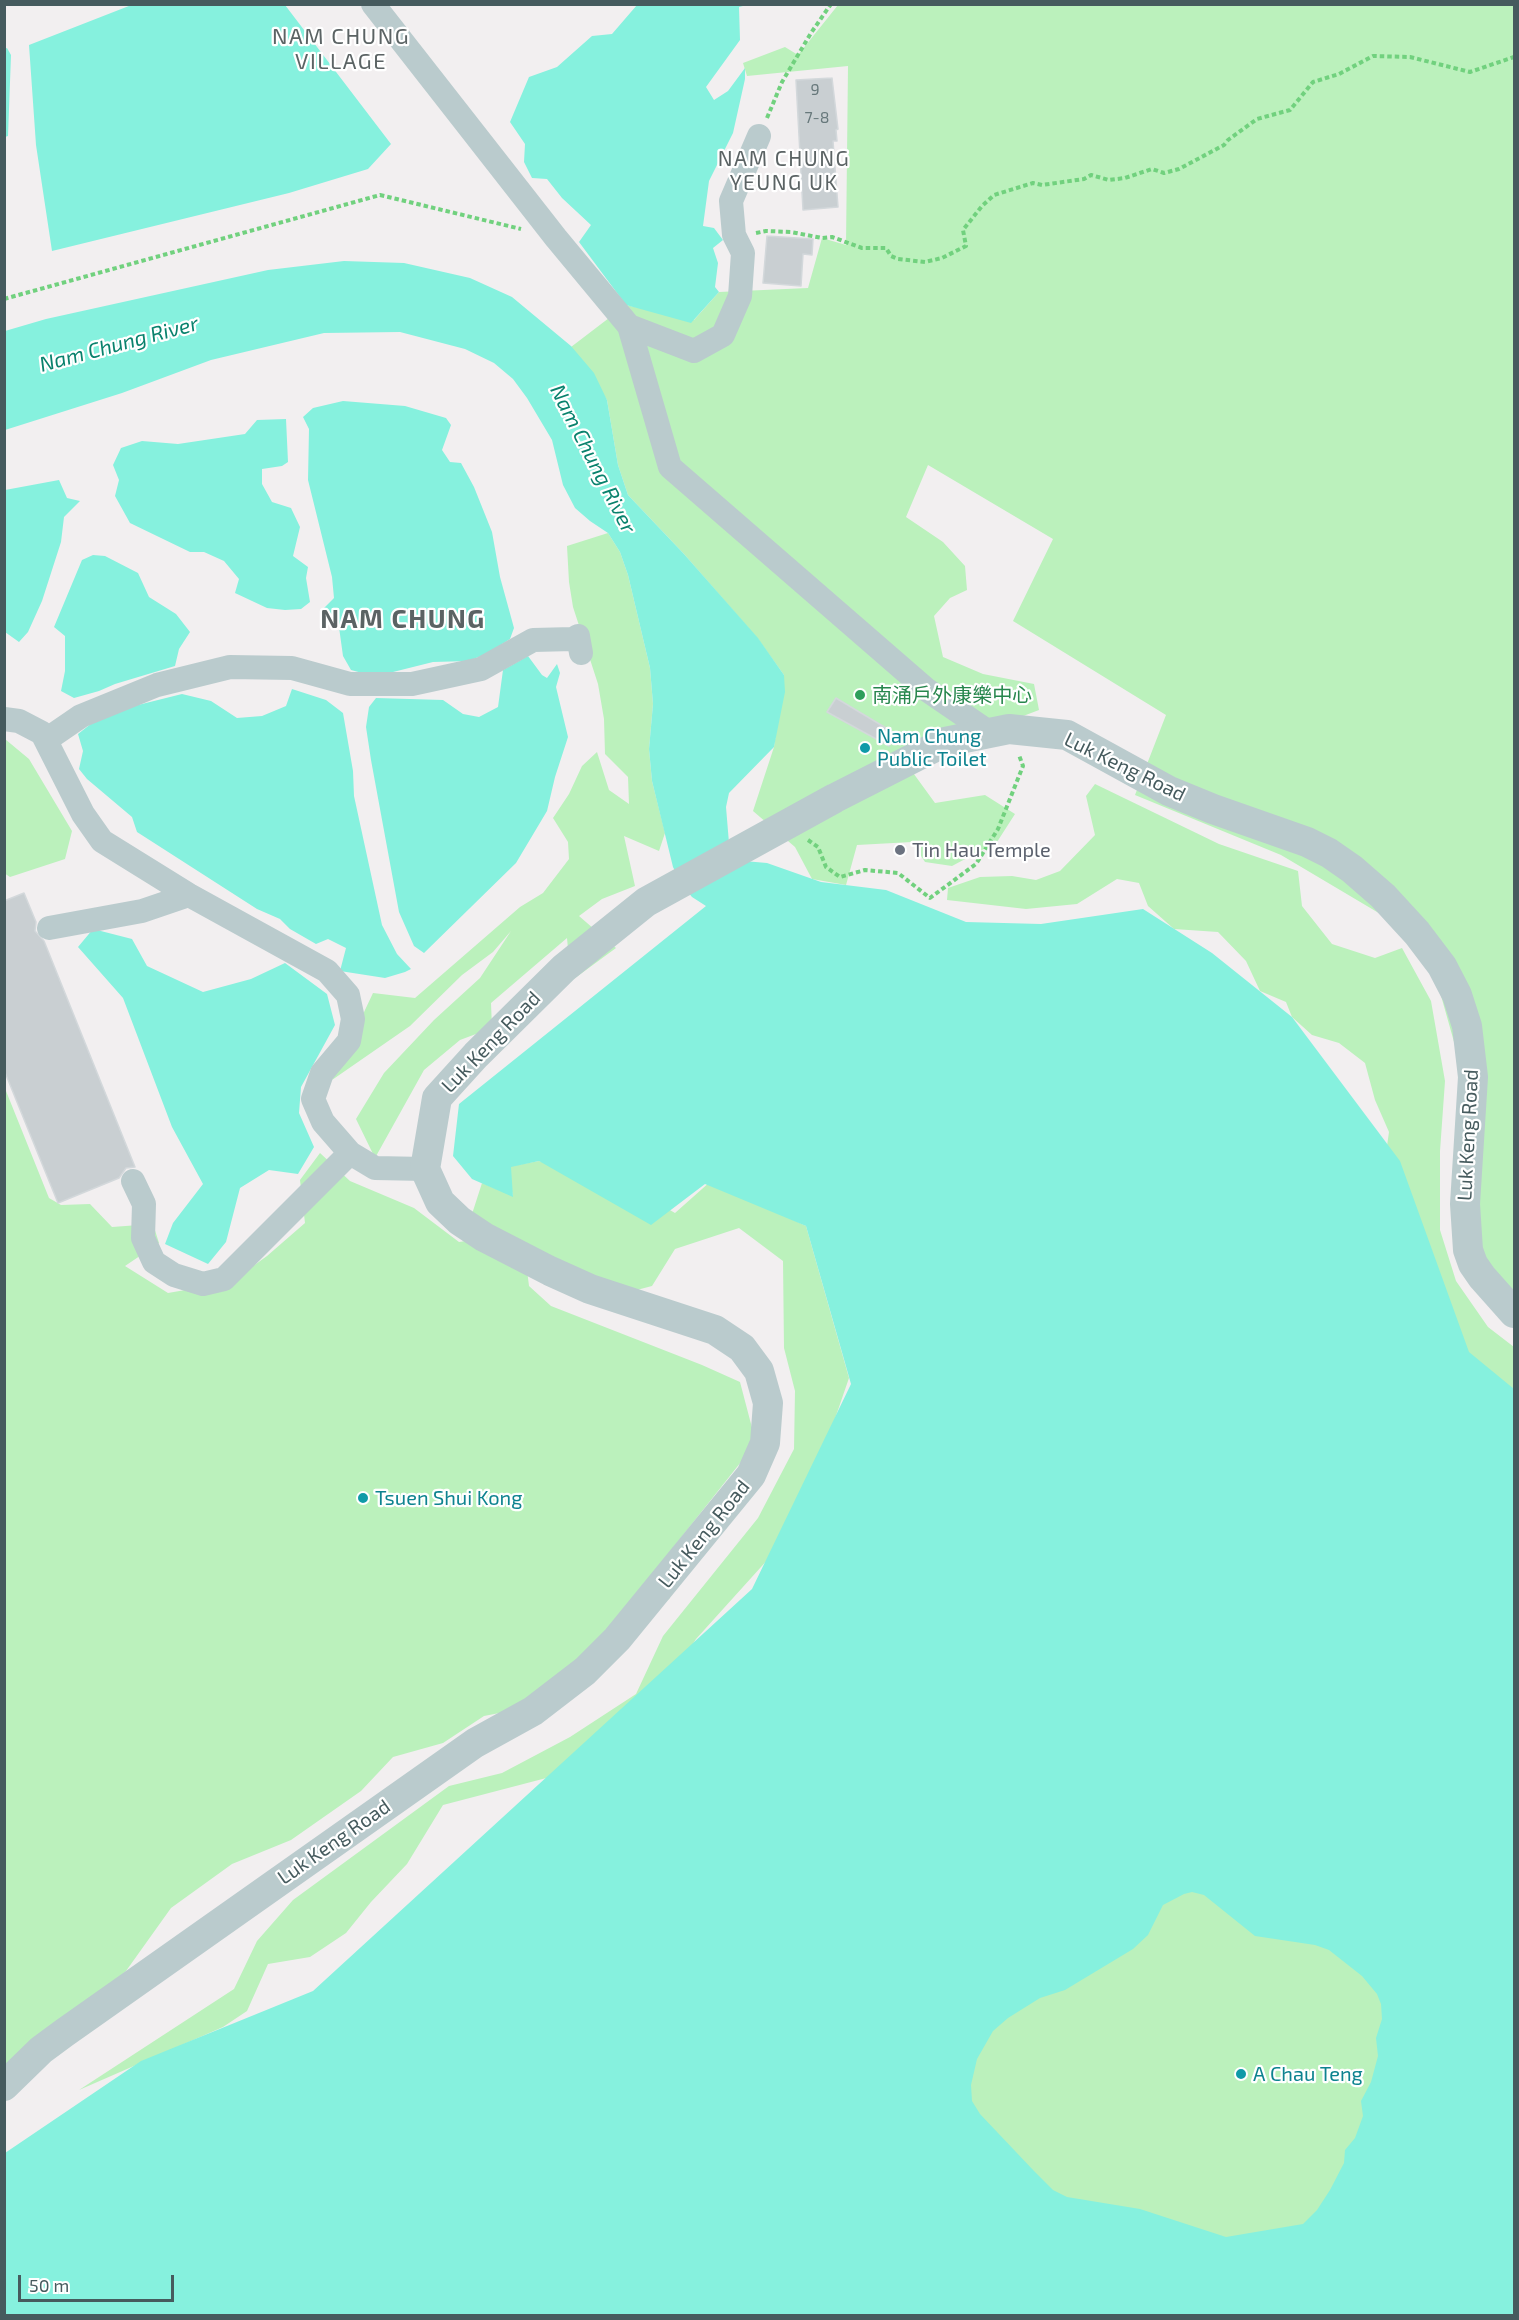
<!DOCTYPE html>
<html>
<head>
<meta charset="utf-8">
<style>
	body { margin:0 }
	#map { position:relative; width:1519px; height:2320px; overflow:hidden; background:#f2eff0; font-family:"Exo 2",sans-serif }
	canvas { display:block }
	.frame { position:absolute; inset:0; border:6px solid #465b5e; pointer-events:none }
	.scale { position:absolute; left:18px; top:2275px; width:156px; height:27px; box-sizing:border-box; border:3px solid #465b5e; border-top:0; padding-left:8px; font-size:18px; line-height:21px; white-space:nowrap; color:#465b5e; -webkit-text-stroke:4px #fff; paint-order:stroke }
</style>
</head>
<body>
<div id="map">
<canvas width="1519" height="2320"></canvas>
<div class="frame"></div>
<div class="scale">50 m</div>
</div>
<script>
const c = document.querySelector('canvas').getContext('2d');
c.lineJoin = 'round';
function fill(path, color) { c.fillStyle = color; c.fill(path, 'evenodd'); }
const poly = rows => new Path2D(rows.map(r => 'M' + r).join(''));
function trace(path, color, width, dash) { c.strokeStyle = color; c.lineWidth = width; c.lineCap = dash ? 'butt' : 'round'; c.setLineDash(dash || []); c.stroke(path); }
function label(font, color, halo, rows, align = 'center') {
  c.font = font + ' "Exo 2","Noto Sans SC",sans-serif'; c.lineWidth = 4.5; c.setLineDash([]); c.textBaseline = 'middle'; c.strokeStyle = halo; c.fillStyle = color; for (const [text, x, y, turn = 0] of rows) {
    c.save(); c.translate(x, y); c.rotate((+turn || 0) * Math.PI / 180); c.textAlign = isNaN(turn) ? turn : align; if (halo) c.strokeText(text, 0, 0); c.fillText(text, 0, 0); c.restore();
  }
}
const green = poly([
	[838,5,1514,5,1514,1322,1479,1293,1465,1081,1431,960,1399,925,1281,855,1135,795,1166,715,1013,621,1053,539,928,465,906,517,943,542,965,566,967,590,950,598,934,616,943,657,983,674,1034,684,1039,710,981,732,911,770,935,803,985,795,1015,814,997,842,952,866,925,862,912,842,857,845,846,885,812,879,795,847,753,811,774,747,784,675,758,639,684,554,628,495,618,465,607,400,571,347,626,305,694,320,719,292,808,288,822,238,846,245,848,66,747,76,743,63,785,47,798,55],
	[608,533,620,552,628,575,650,668,653,704,649,749,652,781,665,833,659,851,624,836,635,886,602,899,579,916,616,948,571,981,567,938,491,1003,492,1028,460,1040,424,1070,375,1158,356,1119,384,1073,434,1020,480,978,511,931,493,952,462,975,410,1026,332,1080,373,993,415,998,520,907,543,893,569,859,568,842,553,818,569,794,582,766,597,752,609,790,629,804,628,777,605,754,604,719,598,684,573,607,569,582,567,546],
	[5,739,29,759,72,831,65,859,10,877,4,873],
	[1095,784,1219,844,1298,871,1302,906,1332,944,1375,958,1402,948,1431,1001,1445,1081,1440,1151,1440,1230,1456,1281,1488,1327,1514,1347,1514,1391,1458,1348,1383,1174,1389,1132,1375,1100,1365,1063,1339,1043,1312,1035,1292,1017,1286,1002,1260,991,1246,961,1218,932,1174,929,1148,906,1139,883,1117,879,1077,904,1026,909,947,900,948,888,980,877,1012,876,1036,880,1060,871,1095,835,1086,796],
	[4,1086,49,1198,61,1205,90,1204,112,1227,153,1224,159,1243,125,1266,168,1293,231,1282,267,1256,305,1223,300,1180,320,1153,350,1181,414,1208,459,1242,500,1236,472,1214,482,1183,513,1196,506,1167,539,1161,649,1198,675,1213,711,1181,806,1226,849,1378,798,1526,696,1639,660,1697,554,1776,443,1805,407,1864,371,1902,346,1933,310,1957,268,1964,247,2011,223,2027,79,2090,234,1989,257,1941,293,1900,449,1786,502,1773,570,1737,636,1694,663,1636,758,1518,794,1449,795,1391,784,1348,783,1261,739,1228,675,1249,652,1286,606,1298,525,1254,529,1286,551,1306,702,1365,740,1382,756,1443,668,1554,670,1598,614,1646,556,1702,484,1716,443,1743,393,1757,361,1791,291,1840,232,1864,171,1908,126,1971,5,2077],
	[1203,1871,1329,1941,1371,1980,1398,2034,1326,2231,1230,2245,1010,2197,947,2044]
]);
const water = poly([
	[134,4,285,5,391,144,368,169,289,193,52,251,36,145,29,45],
	[637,5,747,5,739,7,740,40,706,87,714,100,728,91,745,68,745,79,733,133,709,181,703,226,714,228,723,240,713,248,718,263,715,287,719,292,691,323,626,305,579,242,591,225,562,198,547,179,532,178,524,162,525,144,510,122,529,77,557,67,592,36,612,34],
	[7,48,11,55,8,136,5,137,4,49],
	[344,261,404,263,470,278,512,297,571,346,594,373,607,400,618,465,628,495,684,554,758,638,784,675,785,692,774,747,729,793,726,807,729,843,744,861,767,863,821,882,886,890,966,922,1041,924,1143,909,1212,953,1292,1017,1400,1161,1469,1352,1514,1389,1514,2315,5,2315,5,2153,141,2061,313,1991,752,1589,851,1384,806,1226,705,1184,651,1225,539,1161,511,1167,513,1197,472,1179,453,1156,459,1104,706,906,692,897,682,885,673,867,652,781,649,749,653,704,650,668,628,575,620,552,608,533,590,521,575,508,563,485,552,440,527,398,513,379,494,363,465,349,400,332,324,333,211,360,122,393,5,430,5,331,46,319,268,270],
	[1192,1892,1204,1895,1255,1936,1315,1945,1329,1950,1362,1976,1377,1994,1381,2004,1382,2019,1376,2038,1378,2056,1371,2082,1361,2101,1363,2116,1355,2138,1345,2150,1344,2163,1330,2190,1317,2210,1303,2224,1226,2237,1140,2209,1067,2197,1053,2190,1034,2171,980,2114,972,2101,971,2085,977,2059,993,2031,1008,2018,1040,1998,1065,1990,1133,1949,1148,1935,1163,1905,1184,1894],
	[343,401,405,406,446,418,451,425,442,450,450,462,461,463,474,487,492,532,500,577,514,628,510,639,488,653,469,661,433,662,385,674,366,674,351,670,343,656,338,620,322,610,334,598,332,577,308,480,309,429,303,417,313,408],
	[286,419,288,462,282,466,262,469,262,484,272,502,291,508,300,527,293,556,308,567,306,578,310,602,301,609,285,610,267,608,235,593,239,579,224,561,204,552,190,552,130,523,115,496,119,480,113,465,121,448,142,441,178,444,245,434,257,420],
	[59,480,67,498,80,501,64,517,61,542,42,601,28,632,19,642,5,632,5,490],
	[93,555,105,556,138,573,149,597,176,614,190,632,179,649,175,666,115,684,99,691,74,698,61,691,65,671,65,636,54,627,82,560],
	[528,656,542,675,547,678,557,664,560,673,556,687,568,737,555,777,547,811,516,863,424,953,414,946,399,912,371,760,366,727,369,707,376,698,443,700,463,714,479,717,498,707,503,670],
	[292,689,326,700,343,713,353,771,354,796,382,925,397,954,411,969,405,972,385,978,340,971,346,948,328,939,316,944,290,929,280,919,257,909,137,832,132,817,87,779,79,769,83,751,78,734,92,723,130,707,182,694,211,701,237,718,262,716,286,706],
	[93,929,132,939,147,966,203,992,251,979,285,963,327,994,335,1025,301,1087,299,1113,314,1147,298,1174,269,1170,240,1188,226,1242,208,1264,165,1244,173,1223,203,1184,172,1127,123,998,78,947]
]);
const building = poly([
	[832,78,838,129,836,130,837,141,833,141,838,207,803,210,796,80,832,78],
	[767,236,813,239,812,255,803,254,801,286,763,283,767,236],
	[836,698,896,734,889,746,827,712,836,698],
	[24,893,36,922,35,931,44,941,135,1167,126,1168,119,1178,58,1203,4,1070,4,901,24,893]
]);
const path = poly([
	[767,118,782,82,811,33,831,4],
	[756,233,766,231,791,232,822,238,832,237,862,248,886,248,891,256,898,259,925,262,942,258,966,246,963,230,982,206,994,195,1033,183,1042,185,1084,179,1091,175,1109,180,1125,178,1152,169,1164,173,1179,169,1224,145,1228,140,1257,119,1290,110,1313,82,1339,74,1373,56,1410,57,1470,72,1514,57],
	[4,299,380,195,521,229],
	[808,840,818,847,826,867,840,877,865,870,898,873,930,898,976,864,998,829,1023,766,1019,755]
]);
const minor = poly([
	[373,4,556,238,629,326,670,467,927,690,990,733],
	[629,326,694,351,723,335,740,296,743,253,734,235,731,201,759,136],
	[4,719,19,721,42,733,83,814,102,841,189,895,327,971,348,995,353,1019,349,1041,322,1073,313,1099,323,1122,350,1153,375,1168,425,1169],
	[46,740,81,716,157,685,230,667,292,668,350,684,412,684,481,669,533,640,573,639,578,636,581,653],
	[49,928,142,911,189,895],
	[133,1181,144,1204,143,1238,154,1262,174,1275,203,1284,224,1279,350,1153]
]);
const tertiary = poly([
	[4,2086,41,2050,64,2033,475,1743,533,1711,585,1671,617,1639,751,1475,765,1443,768,1403,759,1371,742,1348,715,1330,590,1289,550,1271,484,1237,460,1221,440,1202,425,1169,437,1098,476,1055,564,968,646,902,835,798,945,742,1009,729,1067,735,1169,791,1213,809,1307,842,1329,853,1352,869,1383,896,1417,933,1442,966,1457,995,1467,1026,1473,1077,1465,1204,1468,1250,1473,1264,1482,1277,1514,1313]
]);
const markers = [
	[860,695,6,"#2e9e5b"],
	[865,748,6,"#0f9aa8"],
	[900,850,6,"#6b7280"],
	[363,1498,6,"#0f9aa8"],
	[1241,2074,6,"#0f9aa8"]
];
const numberNames = [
	["9",815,90],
	["7-8",817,118]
];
const leisureNames = [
	["南涌戶外康樂中心",872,695]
];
const cultureNames = [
	["Nam Chung",877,736],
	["Public Toilet",877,759],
	["Tsuen Shui Kong",375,1498],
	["A Chau Teng",1253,2074]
];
const streetNames = [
	["Luk Keng Road",1125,767,26],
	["Luk Keng Road",491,1042,-46],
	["Luk Keng Road",1468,1135,-87],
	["Luk Keng Road",704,1534,-51],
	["Luk Keng Road",334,1842,-35]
];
const worshipNames = [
	["Tin Hau Temple",912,850]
];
const neighbourhoodNames = [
	["NAM CHUNG",784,159],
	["YEUNG UK",784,183]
];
const waterNames = [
	["Nam Chung River",119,344,-15],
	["Nam Chung River",593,459,63]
];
const quarterNames = [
	["NAM CHUNG",341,37],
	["VILLAGE",341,62]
];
const districtNames = [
	["NAM CHUNG",403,619]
];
fill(green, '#bbf1bc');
fill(water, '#86f1de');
fill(building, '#c9cfd2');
trace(building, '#d3d8db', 1.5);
trace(path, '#71d17e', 4, [4.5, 3]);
trace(minor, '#bacbcd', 24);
trace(tertiary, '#bacbcd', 30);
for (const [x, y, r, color] of markers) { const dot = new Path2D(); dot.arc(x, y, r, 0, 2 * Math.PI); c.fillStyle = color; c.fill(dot); trace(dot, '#fff', 2); }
label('16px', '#67787b', null, numberNames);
label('20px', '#27864d', '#fff', leisureNames, 'left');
label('20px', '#0d838f', '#fff', cultureNames, 'left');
label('20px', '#465b5e', '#fff', streetNames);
label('20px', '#5b616d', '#fff', worshipNames, 'left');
c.letterSpacing = '1.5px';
label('21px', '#5b6364', '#fff', neighbourhoodNames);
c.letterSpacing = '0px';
label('italic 21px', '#09826d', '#fff', waterNames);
c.letterSpacing = '1.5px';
label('22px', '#5b6364', '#fff', quarterNames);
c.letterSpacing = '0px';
c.letterSpacing = '1.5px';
label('bold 26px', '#5b6364', '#fff', districtNames);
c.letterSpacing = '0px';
</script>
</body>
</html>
